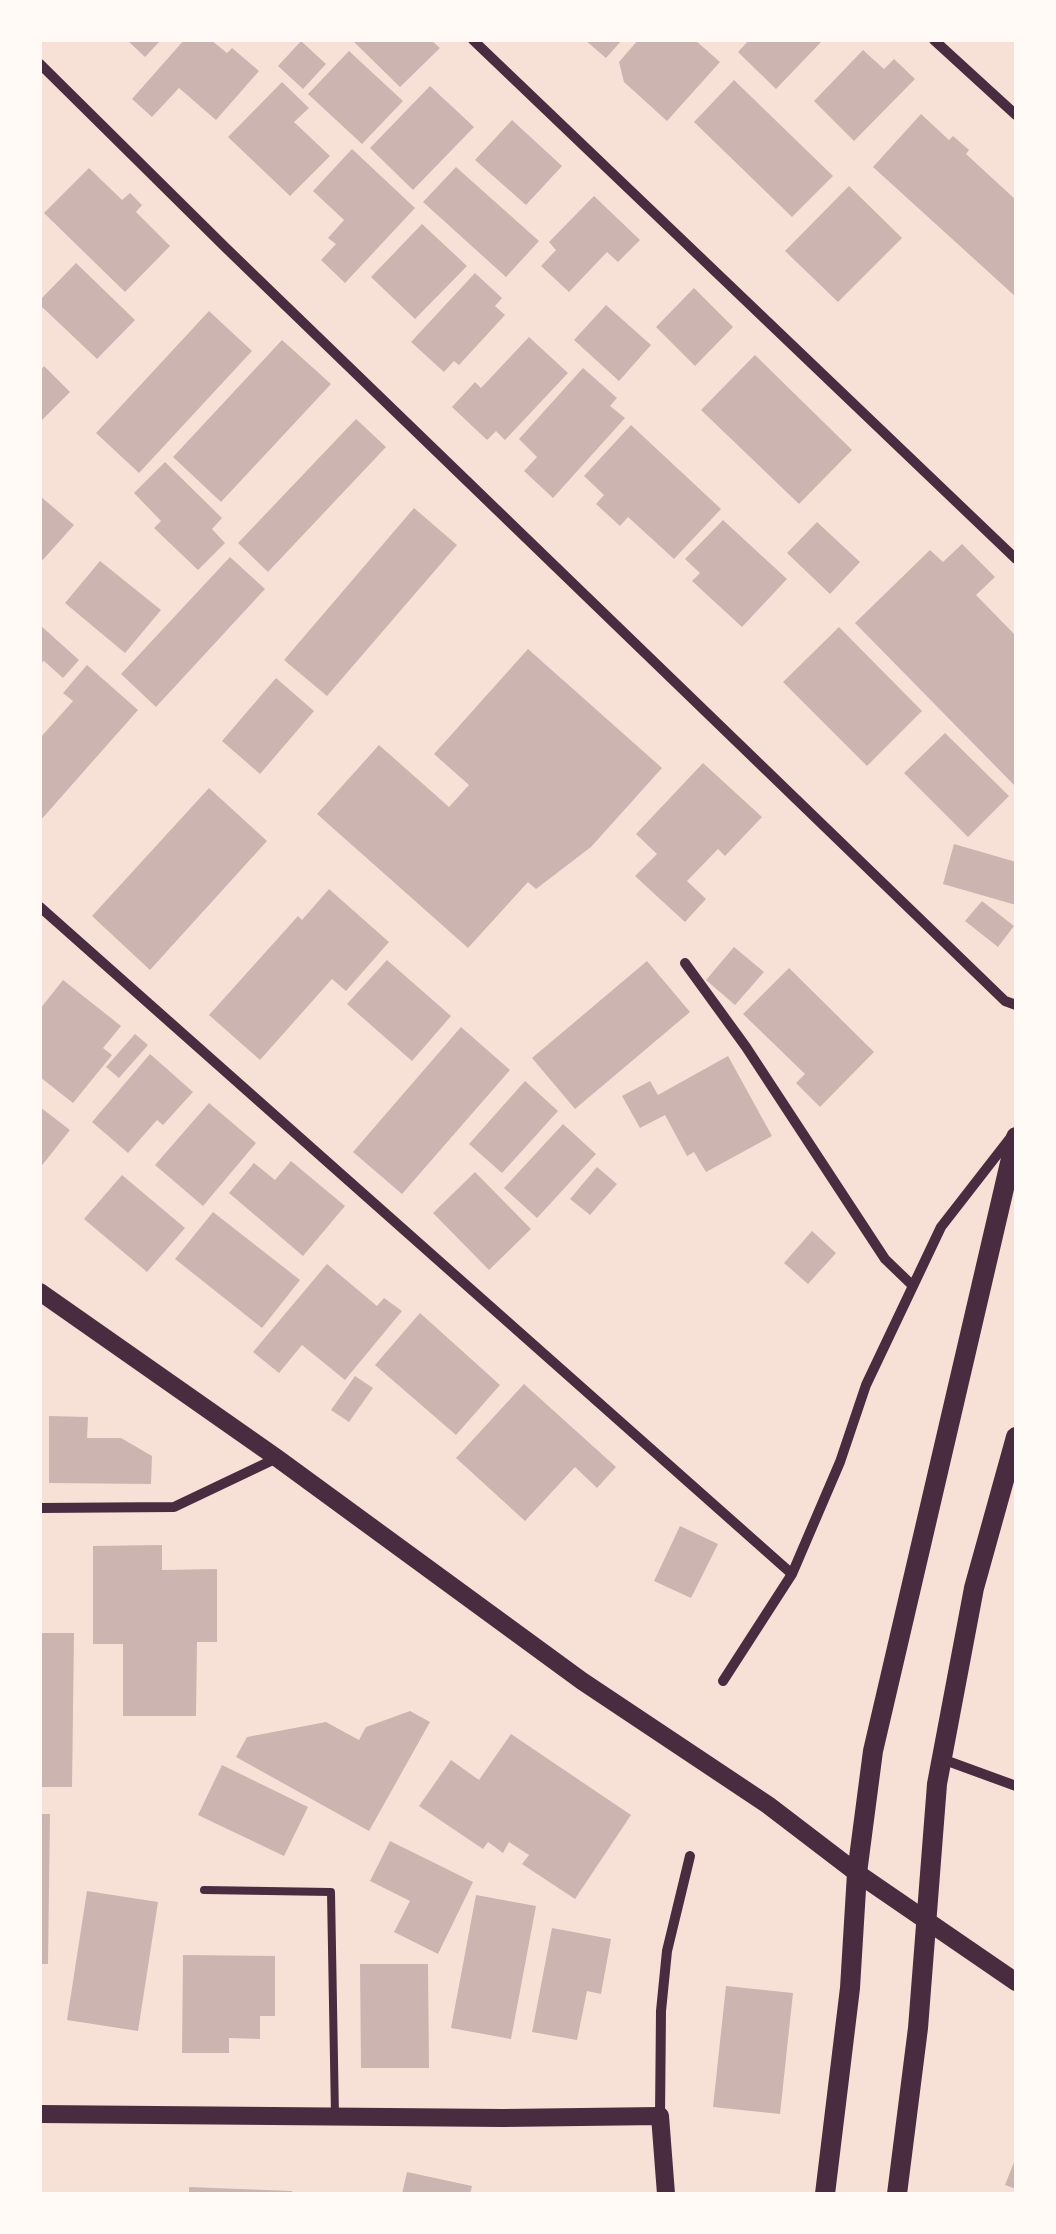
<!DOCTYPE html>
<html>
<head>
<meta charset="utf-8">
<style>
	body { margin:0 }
	#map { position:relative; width:1056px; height:2234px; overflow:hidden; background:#f7e1d7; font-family:"Sofia Sans Condensed",sans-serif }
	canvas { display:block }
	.frame { position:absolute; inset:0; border:42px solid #fffaf5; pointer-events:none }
</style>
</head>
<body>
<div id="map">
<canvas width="1056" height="2234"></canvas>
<div class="frame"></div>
</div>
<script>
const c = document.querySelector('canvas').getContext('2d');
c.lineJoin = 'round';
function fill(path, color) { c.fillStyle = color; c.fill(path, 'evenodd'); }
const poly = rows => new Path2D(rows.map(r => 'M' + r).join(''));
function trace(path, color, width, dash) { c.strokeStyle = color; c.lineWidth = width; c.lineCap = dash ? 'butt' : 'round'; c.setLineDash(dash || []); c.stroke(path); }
const building = poly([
	[127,40,161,40,145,57],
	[184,40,211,40,227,53,232,48,259,71,216,120,179,88,152,117,132,99],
	[352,40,431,40,440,48,400,87],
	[585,40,622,40,606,58],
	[638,40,695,40,720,62,667,121,624,82,619,62],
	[749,40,823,40,776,89,738,52],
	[301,41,326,64,303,89,278,66],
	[863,50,884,69,894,59,915,79,854,141,814,101],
	[349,51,403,101,362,144,308,94],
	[734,80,833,176,792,217,694,122],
	[282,82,309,108,294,122,330,156,290,196,228,137],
	[430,86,474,127,413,190,370,148],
	[921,114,949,140,953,136,969,150,966,154,1016,200,1016,297,873,167],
	[512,120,562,166,526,205,475,160],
	[352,149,415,208,345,283,321,260,336,244,328,238,344,220,313,191],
	[456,167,539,241,506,277,423,202],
	[89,168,122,200,130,193,142,205,136,212,170,246,125,292,44,213],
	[849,186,902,238,838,302,785,251],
	[594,196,640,240,618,262,607,252,569,292,541,266,556,250,549,242],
	[422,224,467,266,415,319,371,277],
	[76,263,135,320,97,359,40,305,40,300],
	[475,273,502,298,495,306,505,315,459,365,454,361,444,372,411,342],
	[694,288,733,327,695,366,656,327],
	[606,305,651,345,619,381,574,340],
	[209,311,252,351,139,473,96,433],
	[529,337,568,373,505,440,496,431,487,440,452,407,475,382,481,388],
	[282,340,331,384,221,502,173,457],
	[755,355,852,450,799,504,701,410],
	[44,366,70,392,40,422,40,371],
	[583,368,617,398,610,406,625,418,553,498,524,471,537,457,519,439],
	[356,419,386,447,268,572,238,543],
	[631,425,721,509,674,559,628,517,620,526,596,504,604,495,584,476],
	[165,462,222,518,212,529,225,543,198,570,154,528,161,521,134,493],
	[40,496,74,525,40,563],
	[414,508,457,545,327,696,284,660],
	[723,520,787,579,742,627,692,581,700,573,685,559],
	[817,522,860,562,830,594,787,553],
	[962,544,995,577,976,595,1016,636,1016,787,855,623,930,550,943,562],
	[230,557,265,589,156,707,121,674],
	[100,561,161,610,125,653,65,603],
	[40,625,79,660,63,678,44,661,40,664],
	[839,627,922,711,867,766,783,682],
	[528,649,662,768,591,847,536,889,528,882,468,948,317,814,379,745,449,807,469,785,434,754],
	[87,665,138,710,40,821,40,738,73,701,63,693],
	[276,678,314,711,260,774,222,741],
	[945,733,1009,796,968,837,904,773],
	[703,763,762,817,725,856,718,849,687,881,706,899,685,922,635,876,657,854,636,834],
	[209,788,267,841,150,970,92,916],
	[954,844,1016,862,1016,905,943,884],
	[329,889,389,942,346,991,332,979,260,1060,209,1015,298,916,302,920],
	[982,901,1014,926,998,947,965,921],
	[734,947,764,972,735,1005,706,980],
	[387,960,451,1016,412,1061,347,1004],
	[647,961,690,1012,575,1109,532,1058],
	[789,968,874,1052,820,1107,796,1083,805,1074,743,1014],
	[63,980,121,1026,103,1048,112,1055,73,1103,40,1077,40,1009],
	[461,1027,510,1070,402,1194,353,1152],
	[135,1034,148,1045,119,1078,106,1067],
	[150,1054,193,1092,163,1125,157,1120,128,1153,92,1122],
	[728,1056,772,1136,706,1172,694,1152,687,1156,665,1115,640,1128,622,1096,650,1081,658,1095],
	[525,1081,558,1111,502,1173,469,1144],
	[209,1103,256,1143,203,1206,155,1165],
	[40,1107,70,1130,40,1168],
	[563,1124,596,1154,537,1218,504,1188],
	[291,1161,345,1206,303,1256,229,1193,254,1163,275,1180],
	[597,1167,617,1184,590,1215,570,1199],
	[475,1172,531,1229,489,1270,433,1213],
	[122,1175,185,1228,147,1272,84,1219],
	[213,1212,300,1280,262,1328,175,1259],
	[812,1231,836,1253,808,1284,784,1263],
	[327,1264,377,1306,384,1298,402,1311,345,1380,302,1345,279,1373,253,1352],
	[420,1313,500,1385,456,1435,375,1365],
	[355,1376,373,1388,349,1422,331,1410],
	[524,1384,616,1467,597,1488,575,1467,525,1521,456,1458],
	[49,1416,88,1417,87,1438,121,1438,152,1456,151,1484,49,1483],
	[680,1526,718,1544,691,1598,654,1581],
	[162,1545,162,1570,217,1569,217,1642,197,1642,196,1716,123,1716,123,1644,93,1644,93,1546],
	[40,1633,74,1633,72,1787,40,1787],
	[410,1711,430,1722,369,1831,236,1757,247,1737,326,1722,359,1740,366,1727],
	[511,1734,631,1815,575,1899,522,1864,529,1855,509,1842,503,1853,488,1842,483,1849,419,1806,451,1760,479,1780],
	[222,1765,308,1807,284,1856,198,1815],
	[40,1814,50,1814,48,1964,40,1964],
	[390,1841,473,1882,438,1954,394,1932,410,1901,370,1881],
	[87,1891,158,1902,138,2031,67,2020],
	[476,1895,536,1906,511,2039,451,2028],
	[552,1928,611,1939,601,1994,587,1991,577,2040,532,2032],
	[183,1955,275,1956,275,2016,260,2016,260,2039,229,2038,229,2053,182,2053],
	[360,1964,428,1964,429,2068,361,2068],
	[726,1986,793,1993,780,2114,713,2107],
	[1016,2157,1016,2189,1005,2185],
	[407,2172,472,2186,470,2194,402,2194],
	[189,2187,292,2191,292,2194,189,2194]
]);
const service = poly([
	[204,1890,331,1892,335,2116]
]);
const minor = poly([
	[473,40,1016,559],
	[934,40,1016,115],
	[40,64,227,249,1005,1001,1016,1005],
	[40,907,792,1574],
	[685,963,746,1047,885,1259,912,1285],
	[40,1508,174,1507,277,1458],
	[723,1681,792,1574,840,1462,866,1385,941,1227,1011,1137],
	[942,1759,1016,1786],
	[660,2116,661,2011,667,1951,690,1856]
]);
const tertiary = poly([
	[40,1292,277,1458,582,1681,768,1805,857,1873,1016,1982],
	[40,2114,503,2118,660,2116,666,2194]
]);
const secondary = poly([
	[825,2194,850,1988,857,1873,873,1751,1016,1137],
	[897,2194,918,2028,937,1784,974,1588,1016,1437]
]);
fill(building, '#ccb4b1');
trace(service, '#4a2c40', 8);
trace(minor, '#4a2c40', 10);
trace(tertiary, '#4a2c40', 18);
trace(secondary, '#4a2c40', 20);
</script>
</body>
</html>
